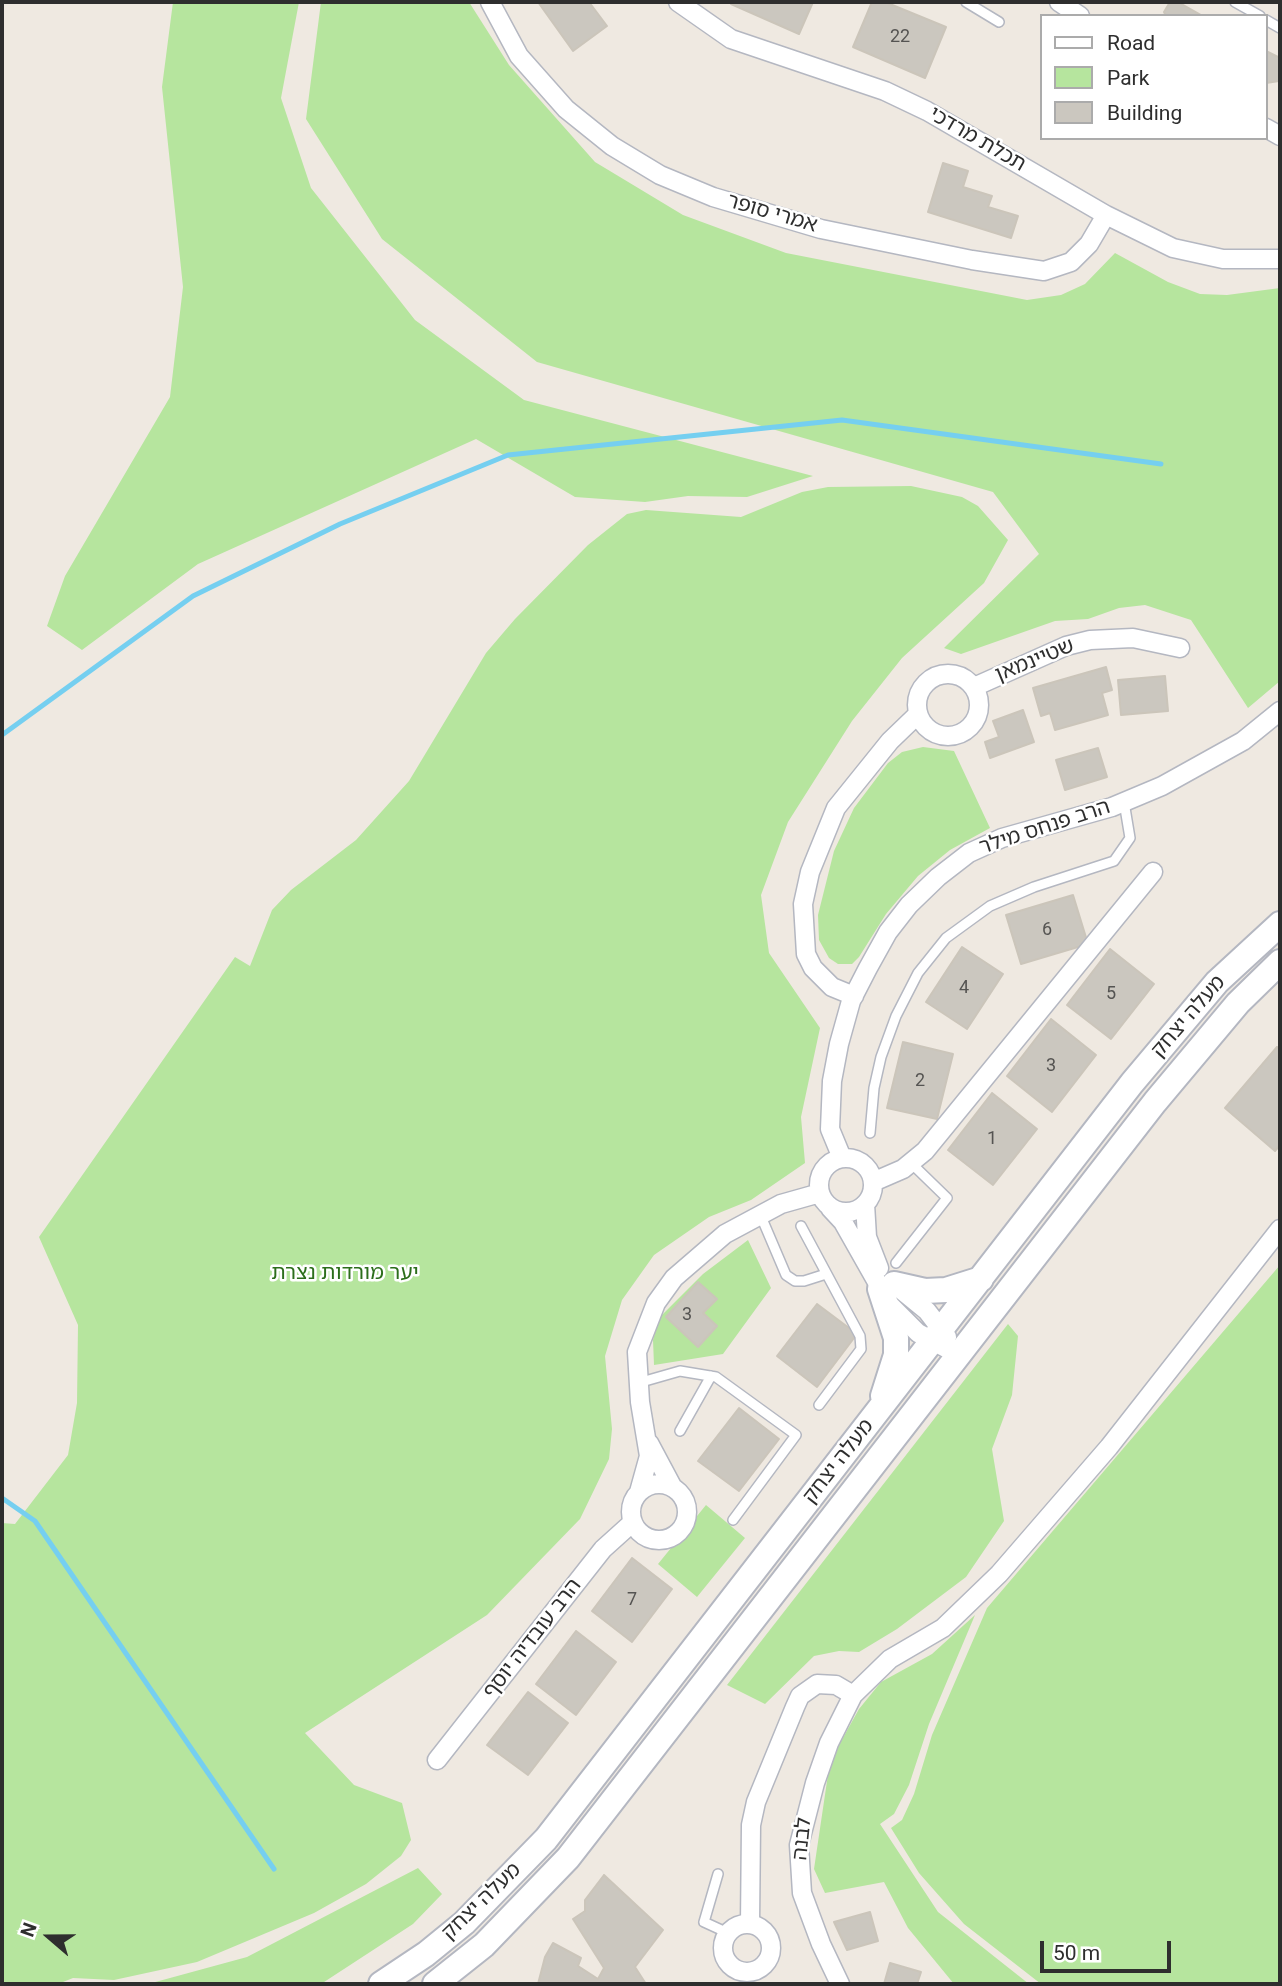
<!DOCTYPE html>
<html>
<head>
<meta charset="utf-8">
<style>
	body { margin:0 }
	#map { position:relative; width:1282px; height:1986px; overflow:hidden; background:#efe9e1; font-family:Roboto,sans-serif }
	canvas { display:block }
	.frame { position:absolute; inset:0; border:4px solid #2e2e2e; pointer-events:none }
	.legend { position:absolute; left:1040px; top:14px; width:228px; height:126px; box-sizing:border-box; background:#fff; border:2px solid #ababab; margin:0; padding:9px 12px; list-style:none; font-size:21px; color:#2e2e2e }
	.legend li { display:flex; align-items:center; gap:14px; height:35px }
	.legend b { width:35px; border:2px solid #ababab }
	.north { position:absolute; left:14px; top:1902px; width:70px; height:70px; -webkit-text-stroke:5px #fff; paint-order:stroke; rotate:290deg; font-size:19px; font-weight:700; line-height:28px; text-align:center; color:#2e2e2e }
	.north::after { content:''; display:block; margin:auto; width:24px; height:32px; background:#2e2e2e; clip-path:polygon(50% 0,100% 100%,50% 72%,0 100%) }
	.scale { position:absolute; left:1040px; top:1941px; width:131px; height:32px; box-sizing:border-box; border:4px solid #2e2e2e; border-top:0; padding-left:9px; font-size:21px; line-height:24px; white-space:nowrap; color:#2e2e2e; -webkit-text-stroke:5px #fff; paint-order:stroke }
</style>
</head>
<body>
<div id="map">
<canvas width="1282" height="1986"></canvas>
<div class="frame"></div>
<ul class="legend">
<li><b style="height:9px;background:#fff"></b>Road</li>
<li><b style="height:19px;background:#b6e59e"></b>Park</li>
<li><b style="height:19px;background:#cbc7bf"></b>Building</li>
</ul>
<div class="north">N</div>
<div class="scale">50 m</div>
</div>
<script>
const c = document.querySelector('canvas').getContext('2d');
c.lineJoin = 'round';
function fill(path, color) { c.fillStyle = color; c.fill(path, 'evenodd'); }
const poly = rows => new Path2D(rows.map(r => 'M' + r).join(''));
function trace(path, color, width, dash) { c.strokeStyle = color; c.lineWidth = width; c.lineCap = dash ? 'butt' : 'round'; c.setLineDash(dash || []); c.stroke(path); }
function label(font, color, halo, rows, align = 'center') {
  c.font = font + ' Roboto,"Noto Sans Hebrew",sans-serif'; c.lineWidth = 5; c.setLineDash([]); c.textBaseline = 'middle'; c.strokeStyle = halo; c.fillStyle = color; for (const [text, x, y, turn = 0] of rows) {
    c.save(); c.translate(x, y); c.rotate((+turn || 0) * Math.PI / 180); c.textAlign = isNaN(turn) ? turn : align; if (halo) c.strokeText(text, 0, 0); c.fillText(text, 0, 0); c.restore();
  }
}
const green = poly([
	[173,2,299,2,281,98,311,188,415,320,524,400,813,476,747,497,688,496,645,502,575,497,476,439,198,564,82,650,47,626,65,576,170,397,183,287,162,87],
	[321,2,469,2,509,65,595,162,683,215,786,253,1027,300,1061,295,1085,284,1115,253,1168,282,1200,294,1227,295,1280,288,1280,681,1248,708,1191,620,1145,605,1119,608,1088,619,1055,621,961,654,944,648,1039,554,993,492,537,362,382,239,306,119],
	[911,486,962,497,978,506,1008,540,984,583,902,658,852,721,788,822,761,895,769,953,820,1028,801,1117,805,1163,751,1200,709,1217,654,1255,622,1300,605,1356,612,1429,609,1459,580,1519,487,1615,305,1733,354,1785,402,1803,411,1840,401,1856,366,1884,314,1913,197,1962,114,1980,73,1978,58,1984,2,1984,2,1523,15,1524,68,1455,77,1403,78,1325,39,1237,235,957,250,966,272,910,291,890,356,840,409,781,486,653,515,619,588,545,627,514,646,510,741,517,802,492,828,487],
	[923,747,954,751,990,828,950,850,918,876,886,914,859,957,852,964,838,964,829,958,819,940,818,915,834,851,854,808,888,763,902,752],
	[748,1240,771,1288,723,1354,654,1365,653,1340,659,1318,703,1274],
	[1280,1265,1280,1984,1041,1984,964,1924,919,1873,891,1828,902,1820,914,1794,932,1735,987,1608],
	[1008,1324,1018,1336,1012,1395,992,1449,1004,1521,966,1577,897,1629,859,1652,839,1651,814,1656,765,1704,727,1685],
	[706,1505,745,1538,697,1597,658,1564],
	[975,1615,929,1724,909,1785,894,1814,880,1824,938,1912,1029,1984,954,1984,908,1928,884,1882,825,1893,814,1869,830,1761,859,1709,881,1682,932,1654],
	[418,1868,442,1894,413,1924,321,1984,148,1984,247,1957]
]);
const stream = poly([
	[2,735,193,596,340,524,508,455,842,420,1161,464],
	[2,1498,35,1521,274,1869]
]);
const building = poly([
	[538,2,589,2,607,26,573,51,538,2],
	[732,2,813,2,799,34,731,4,732,2],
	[872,2,885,2,946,27,925,78,853,47,872,2],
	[1170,2,1178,2,1201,15,1166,16,1164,12,1170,2],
	[1266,51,1280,58,1279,81,1266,83,1266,51],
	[943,163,968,171,963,187,992,196,988,207,1018,216,1011,238,928,212,943,163],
	[1106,667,1112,690,1102,693,1108,715,1055,730,1050,713,1041,716,1033,688,1106,667],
	[1165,676,1168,711,1121,715,1118,680,1165,676],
	[1023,710,1034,742,990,758,985,742,999,737,993,721,1023,710],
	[1098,748,1107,777,1065,790,1056,760,1098,748],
	[1073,895,1088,944,1021,964,1006,915,1073,895],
	[962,947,1003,974,967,1029,926,1002,962,947],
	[1110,949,1154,984,1111,1039,1067,1005,1110,949],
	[1051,1019,1096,1055,1052,1112,1007,1076,1051,1019],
	[903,1042,953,1054,937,1119,887,1108,903,1042],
	[1277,1047,1280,1050,1280,1145,1275,1151,1225,1108,1277,1047],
	[992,1093,1037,1129,993,1185,948,1150,992,1093],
	[698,1282,717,1299,703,1313,717,1326,698,1347,666,1317,698,1282],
	[817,1304,857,1334,817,1387,777,1356,817,1304],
	[739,1408,779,1439,739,1491,698,1461,739,1408],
	[632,1558,672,1589,632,1642,592,1611,632,1558],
	[576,1631,616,1662,576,1715,536,1684,576,1631],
	[528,1692,568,1723,528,1775,487,1745,528,1692],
	[604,1875,663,1930,635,1967,646,1984,538,1984,545,1957,553,1943,581,1958,578,1966,598,1979,604,1968,573,1919,585,1911,585,1900,604,1875],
	[870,1912,878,1941,847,1950,834,1922,870,1912],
	[890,1963,921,1972,917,1984,884,1984,890,1963]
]);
const lane = poly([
	[966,2,999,22],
	[1235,2,1260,16],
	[1266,20,1280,28],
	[870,1133,874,1088,881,1057,896,1016,918,973,946,938,990,906,1034,887,1114,861,1130,838,1124,802],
	[760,1214,786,1275,795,1281,804,1281,826,1274],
	[801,1226,860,1336,861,1349,819,1405],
	[896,1263,947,1198,911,1163],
	[638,1383,680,1371,716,1377,796,1435,733,1520],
	[680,1431,711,1376],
	[718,1874,704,1922,728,1933]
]);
const street = poly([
	[490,2,519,56,566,109,612,146,660,175,713,197,821,229,972,260,1044,271,1071,262,1089,244,1106,215],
	[678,2,731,39,885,91,927,111,1106,215,1173,248,1223,259,1280,259],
	[1059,2,1080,16],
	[1266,128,1280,136],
	'917 705a31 31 0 1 1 62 0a31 31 0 1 1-62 0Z',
	[974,687,1066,646,1090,640,1133,638,1180,648],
	[854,996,832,987,813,968,806,954,803,904,810,872,836,808,890,741,917,715],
	'819 1185a27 27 0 1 1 54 0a27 27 0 1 1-54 0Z',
	[842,1158,830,1129,832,1081,839,1044,851,1001,868,968,888,932,909,905,938,877,969,853,1002,838,1112,807,1162,786,1243,741,1280,711],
	[873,1182,903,1169,925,1151,1153,872],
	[865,1204,867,1237,879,1268],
	[830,1208,843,1222,890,1305,918,1333,959,1355],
	[899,1288,927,1311,947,1337],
	[649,1443,673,1488],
	'631 1512a28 28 0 1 1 56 0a28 28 0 1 1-56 0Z',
	[639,1492,649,1456,640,1402,637,1352,656,1303,674,1278,725,1234,781,1204,820,1193],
	[437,1760,603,1549,633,1522],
	[750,1924,751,1825,756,1802,795,1707,800,1696,817,1684,836,1685,853,1695],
	'723 1948a24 24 0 1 1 48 0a24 24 0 1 1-48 0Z',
	[840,1984,821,1944,802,1893,799,1845,815,1783,829,1743,853,1695,890,1659,943,1628,999,1574,1109,1447,1280,1229]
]);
const secondary = poly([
	[894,1284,925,1291,946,1290,981,1279],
	[880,1289,896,1338,896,1355,883,1396],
	[381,1984,426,1954,464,1923,546,1839,1132,1083,1217,982,1280,924],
	[435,1984,484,1945,568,1858,1155,1102,1238,1003,1280,962]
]);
const numberNames = [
	["22",900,37],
	["6",1047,930],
	["4",964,988],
	["5",1111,994],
	["3",1051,1066],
	["2",920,1081],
	["1",992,1139],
	["3",687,1315],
	["7",632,1600]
];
const streetNames = [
	["תכלת מרדכי",977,140,30],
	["אמרי סופר",772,214,16],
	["שטיינמאן",1035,661,-22],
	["הרב פנחס מילר",1045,828,-18],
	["מעלה יצחק",1189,1017,-49],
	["מעלה יצחק",839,1462,-52],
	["הרב עובדיה יוסף",533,1639,-52],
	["לבנה",803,1839,-84],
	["מעלה יצחק",482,1902,-44]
];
const parkNames = [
	["יער מורדות נצרת",345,1274]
];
fill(green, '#b6e59e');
trace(stream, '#75cff0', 5);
fill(building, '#cbc7bf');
trace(building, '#cbc5ba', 2);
trace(lane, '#b4b7c1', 12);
trace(street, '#b4b7c1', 21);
trace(secondary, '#b4b7c1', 28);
trace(lane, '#fff', 9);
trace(street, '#fff', 18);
trace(secondary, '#fff', 24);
label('18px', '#555452', null, numberNames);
label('21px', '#2e2e2e', '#fff', streetNames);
label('21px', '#2c6e1b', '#fff', parkNames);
</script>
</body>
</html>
